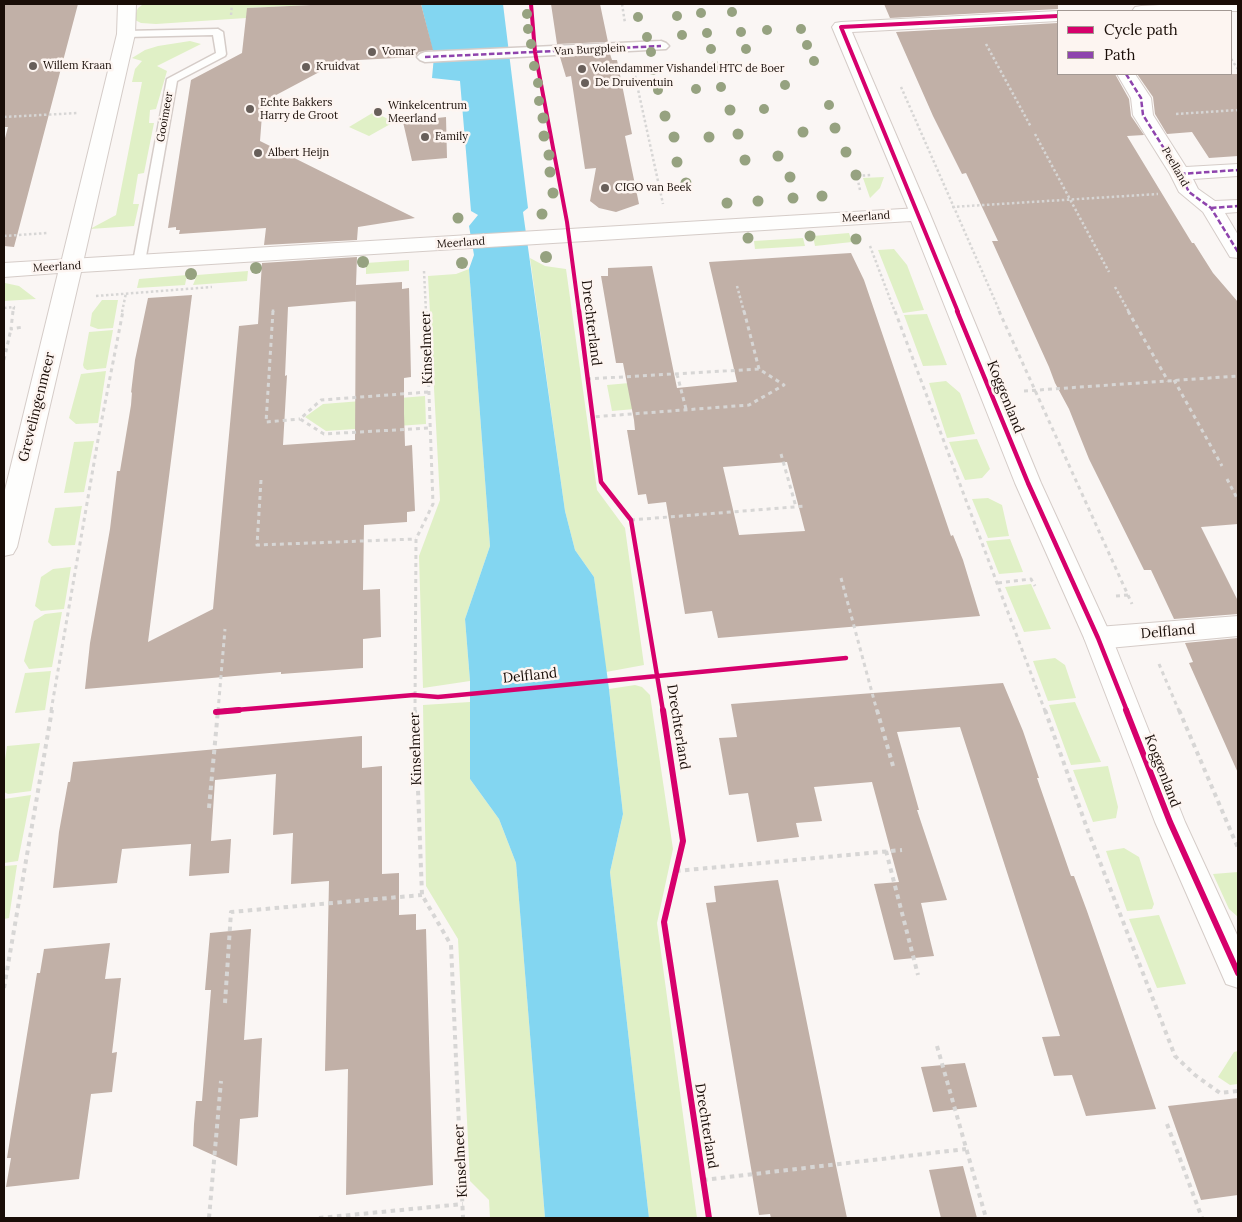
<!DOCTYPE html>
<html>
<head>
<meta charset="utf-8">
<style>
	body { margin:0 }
	#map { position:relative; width:1242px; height:1222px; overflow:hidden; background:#faf6f4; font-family:Lora,serif }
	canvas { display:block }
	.frame { position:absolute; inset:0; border:5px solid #190d07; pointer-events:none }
	.legend { position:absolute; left:1057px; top:10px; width:175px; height:65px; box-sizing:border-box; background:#fdf5f1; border:1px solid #a29893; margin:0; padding:6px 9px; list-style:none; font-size:15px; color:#190d07 }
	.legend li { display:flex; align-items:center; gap:10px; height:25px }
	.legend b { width:25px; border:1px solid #a29893 }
</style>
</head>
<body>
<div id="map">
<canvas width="1242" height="1222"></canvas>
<div class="frame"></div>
<ul class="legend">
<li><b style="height:6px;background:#d6006c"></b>Cycle path</li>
<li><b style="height:6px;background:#8e44ad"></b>Path</li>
</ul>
</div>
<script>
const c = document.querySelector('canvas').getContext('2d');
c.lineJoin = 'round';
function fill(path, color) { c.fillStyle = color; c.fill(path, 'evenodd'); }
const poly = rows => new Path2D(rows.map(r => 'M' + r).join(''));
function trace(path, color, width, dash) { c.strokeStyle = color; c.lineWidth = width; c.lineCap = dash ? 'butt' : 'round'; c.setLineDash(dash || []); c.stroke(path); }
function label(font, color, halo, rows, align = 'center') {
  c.font = font + ' Lora,serif'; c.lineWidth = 5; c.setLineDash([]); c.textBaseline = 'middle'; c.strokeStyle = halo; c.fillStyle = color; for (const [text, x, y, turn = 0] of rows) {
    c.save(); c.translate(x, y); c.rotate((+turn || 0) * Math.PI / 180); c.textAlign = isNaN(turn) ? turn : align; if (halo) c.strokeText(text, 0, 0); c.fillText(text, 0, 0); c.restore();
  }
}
const green = poly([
	[154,4,230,5,332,4,248,8,246,18,156,24,141,23,135,20,135,15,138,8,142,5],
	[190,41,201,44,157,66,167,71,156,109,150,110,149,123,154,123,144,173,138,174,133,204,139,204,134,226,90,229,116,215,142,82,132,82,135,69,142,61,132,58,145,50,158,46],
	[374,112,394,122,369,136,349,127],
	[884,177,880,188,870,198,863,178],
	[849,233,852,242,815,246,813,236],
	[803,238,805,246,755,249,754,241],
	[894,249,907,265,924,310,903,313,878,250],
	[530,258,545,266,566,269,597,490,625,528,644,665,606,672,594,577,575,550,565,511],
	[409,260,409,271,366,274,366,263],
	[469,269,490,546,465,619,470,681,423,688,419,556,440,500,428,276,456,274],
	[248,271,247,281,193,285,197,275],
	[187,275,185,285,137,288,139,279],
	[5,283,19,286,36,299,4,301],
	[102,300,118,300,113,328,98,329,90,326,92,313],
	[927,314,947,365,923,366,904,315],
	[113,330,106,368,87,370,84,368,83,365,89,332],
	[106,371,98,423,76,424,69,418,81,374],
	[674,379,680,405,612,411,607,385],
	[946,381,960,393,975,434,947,438,929,383],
	[425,396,426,424,326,431,305,417,323,404],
	[977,439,990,469,982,478,965,480,949,442],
	[94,441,84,492,64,493,74,442],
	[988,498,1002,505,1009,536,988,538,972,499],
	[82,506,75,545,52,546,48,542,55,508],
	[1010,539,1023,572,999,574,986,541],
	[71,567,64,609,41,611,35,606,41,577,53,569],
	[1031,584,1051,629,1024,632,1005,587],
	[62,612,52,667,29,669,24,661,34,621,45,614],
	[1055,658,1065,665,1076,698,1048,701,1033,661],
	[51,671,45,710,15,713,25,673],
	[635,685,642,687,650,695,673,849,657,923,697,1218,649,1218,610,872,623,814,609,689],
	[470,702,470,779,499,819,516,863,545,1218,490,1218,489,1200,470,1181,458,939,426,886,423,705],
	[1075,702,1101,762,1071,765,1049,705],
	[40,743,31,791,8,794,4,792,4,767,7,746],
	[1108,766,1118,807,1116,818,1093,822,1073,770],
	[31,795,18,861,4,863,4,799],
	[1124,848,1139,857,1154,904,1152,909,1127,911,1106,851],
	[17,865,9,918,4,919,4,866],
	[1238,872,1238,917,1229,909,1213,874],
	[1159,915,1186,984,1157,988,1129,919],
	[1238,1051,1238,1084,1230,1085,1218,1077,1234,1052]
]);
const water = poly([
	[421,4,503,4,528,208,523,212,565,511,575,550,594,577,609,689,623,814,610,872,649,1218,545,1218,516,863,499,819,470,779,470,681,465,619,490,546,469,269,474,255,469,226,478,215,471,211,460,81,432,78,434,56]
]);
const building = poly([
	[4,4,78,4,14,247,4,246,4,142,8,127,4,127],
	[332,4,421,4,433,50,419,52,415,57,340,61,263,102,260,141,415,218,358,227,357,240,264,245,266,228,179,234,180,230,176,230,176,227,168,228,191,80,242,53,247,8],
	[551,4,600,4,608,42,557,44],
	[884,4,1058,4,1058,9,890,18],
	[1058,23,1058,74,1115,74,1129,99,1131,116,1144,135,1127,136,1192,243,1194,243,1213,273,1238,302,1238,524,1201,527,1238,601,1238,614,1174,619,1151,570,1144,570,1089,459,1069,409,1055,383,1049,367,992,241,998,241,966,173,962,174,933,116,896,32],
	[610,54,612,60,617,60,632,134,625,136,639,204,616,212,599,208,590,201,596,168,585,169,571,76,566,77,560,57],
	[1137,74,1238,74,1238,156,1209,158,1192,132,1167,134,1155,114,1153,97],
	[446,117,447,158,412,161,403,122],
	[851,253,864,280,951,536,953,535,963,560,980,616,718,638,712,611,685,614,666,502,648,504,646,494,638,495,627,430,635,430,634,420,623,363,616,363,601,276,608,276,608,268,652,266,677,388,737,382,709,262],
	[787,462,805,531,739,535,723,467],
	[357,257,356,285,402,282,402,289,409,288,411,377,404,378,404,414,405,446,412,445,415,511,407,512,407,522,364,525,363,590,380,589,381,637,363,639,363,668,281,674,281,672,85,689,90,643,110,529,117,471,120,471,131,405,132,392,131,393,135,360,148,298,192,295,148,642,213,609,239,326,258,324,262,263],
	[356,285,355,440,283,445,287,375,285,376,288,307,356,301],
	[1238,638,1238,773,1189,663,1193,662,1185,643],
	[1003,683,1023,731,1039,778,1037,778,1071,876,1074,876,1087,911,1156,1109,1086,1116,1072,1075,1054,1076,1042,1037,1060,1036,960,727,897,732,919,810,917,810,947,900,921,903,934,956,894,960,874,884,899,882,872,782,814,787,822,821,796,823,799,837,757,842,748,793,729,795,719,738,737,737,731,704],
	[362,736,362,768,382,766,382,874,399,873,399,915,416,914,416,930,426,929,433,1185,346,1195,348,1069,325,1071,329,881,291,884,293,833,273,835,276,774,215,780,211,841,231,839,229,873,189,876,191,844,122,849,117,883,53,888,59,832,68,782,70,782,73,762],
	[778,880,829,1132,847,1218,771,1218,770,1214,759,1215,706,903,716,902,714,886],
	[251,929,244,1040,262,1038,258,1117,240,1119,237,1166,193,1146,194,1124,196,1101,202,1101,211,990,205,990,210,933],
	[110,943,105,979,121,978,112,1053,117,1052,112,1092,91,1094,79,1179,6,1187,11,1158,7,1158,11,1133,37,973,40,973,44,949],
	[965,1063,977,1107,933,1112,921,1067],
	[1238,1098,1238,1195,1201,1200,1168,1106],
	[963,1166,977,1218,941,1218,929,1170]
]);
const pathFar2 = poly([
	[622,4,625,23],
	[231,15,232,4],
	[986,44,1031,127],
	[1231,59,1238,69],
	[634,71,663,204],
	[901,87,1000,312],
	[1176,114,1238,110],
	[4,117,78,113],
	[1035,134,1109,272],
	[860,190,857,176,871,175],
	[952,207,1158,194],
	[4,236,47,233],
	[870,246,895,312],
	[424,271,426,312],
	[737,286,744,312],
	[1115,287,1129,312],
	[96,296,212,287],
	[4,308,14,307,13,312],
	[122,312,126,293],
	[273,312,273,309]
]);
const pathFar1 = poly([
	[13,311,11,329,23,327],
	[273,311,266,422,300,419],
	[744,311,759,369],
	[895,311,1045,711],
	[999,311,1132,604],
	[1128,311,1168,381],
	[4,360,11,329],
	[677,374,686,409],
	[587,379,759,369,784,385,749,405,592,417],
	[1174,380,1222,466],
	[1024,391,1238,376],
	[428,392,321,400,300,419,324,434,430,428],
	[781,454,796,507],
	[1227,479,1238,500],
	[261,480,257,545,416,539],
	[631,520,806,506],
	[841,578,877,711],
	[998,583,1031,579,1035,586],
	[1116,596,1128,595],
	[1159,664,1179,711],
	[51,711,99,434,123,311],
	[218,711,225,629],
	[415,711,416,539,433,504,426,311]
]);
const path = poly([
	[415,710,422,895,451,945,463,1218],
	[877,710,893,766],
	[1045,710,1088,831,1175,1056,1195,1075,1220,1093,1238,1091],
	[1179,710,1238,848],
	[209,808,218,710],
	[886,851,918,975],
	[676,871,902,850],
	[4,988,52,710],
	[225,1003,231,912,422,895],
	[937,1046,986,1218],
	[1167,1124,1202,1218],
	[703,1180,966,1149],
	[209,1218,221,1081],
	[319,1218,463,1204]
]);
const service = poly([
	[218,29,223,32,226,54,225,56,177,81,145,262,139,266,135,265,133,262,167,79,216,53,213,35,126,37,121,34,126,31,218,29]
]);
const pedestrian = poly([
	[661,41,666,43,669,46,666,49,425,62,420,60,417,57,420,54,425,52,661,41]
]);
const minor = poly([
	[118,4,136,4,135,34,82,267,79,272,71,274,63,272,60,267,117,34,118,4],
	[1178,4,1238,4,1238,11,1132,11,1135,7,1141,6,1178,4],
	[1058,11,1058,21,852,32,930,214,926,218,919,220,912,218,832,27,835,23,841,22,1058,11,1061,11,1058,11],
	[1117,74,1135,74,1151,98,1153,115,1186,167,1238,164,1238,176,1193,179,1198,189,1215,201,1238,200,1238,212,1225,213,1238,235,1238,258,1230,257,1203,212,1179,192,1170,174,1133,115,1131,98,1117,74],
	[1238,616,1238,636,1098,649,1088,645,1084,638,1088,631,1098,627,1238,616]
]);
const tertiary = poly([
	[919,208,926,210,930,214,1041,483,1112,638,1185,822,1238,937,1238,988,1226,984,1155,822,1084,638,1015,483,911,221,81,272,17,547,13,554,4,556,4,494,58,273,4,277,4,263,919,208]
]);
const quiet = poly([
	[425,57,661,46],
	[1126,74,1141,98,1143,115,1180,174,1189,192,1211,208,1238,252],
	[1180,174,1238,170],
	[1211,208,1238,206]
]);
const cyclewayFar2 = poly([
	[531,4,535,52,567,222,579,312],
	[958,312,841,27,1058,16]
]);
const cyclewayFar1 = poly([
	[579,311,601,482,631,520,663,711],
	[957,311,1028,483,1098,638,1127,711],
	[224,711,414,695,438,697,846,658]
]);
const cycleway = poly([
	[663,710,683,841,664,922,709,1218],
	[1126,710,1170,822,1238,973],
	[216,712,239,710]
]);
const trees = [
	[732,12,5],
	[701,13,5],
	[527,14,5],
	[677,16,5],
	[638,17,5],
	[528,29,5],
	[801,29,5],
	[767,30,5],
	[741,32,5],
	[707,33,5],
	[682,35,5],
	[647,37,5],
	[531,44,5],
	[807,45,5],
	[711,49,5],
	[746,49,5],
	[651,52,5],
	[814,61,5],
	[534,66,5],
	[715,66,5],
	[653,70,5],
	[538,83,5],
	[785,85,5],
	[721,87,5],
	[696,89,5],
	[658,90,5],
	[539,101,5],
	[829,105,5],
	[764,109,5],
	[730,110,5.5],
	[665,116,5.5],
	[543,118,5.5],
	[835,128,5.5],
	[803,132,5.5],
	[738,134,5.5],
	[544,136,5.5],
	[674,137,5.5],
	[709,137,5.5],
	[846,152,5.5],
	[549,155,5.5],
	[778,156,5.5],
	[745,160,5.5],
	[677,162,5.5],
	[550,172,5.5],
	[856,175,5.5],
	[790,177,5.5],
	[686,183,5.5],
	[553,193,5.5],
	[822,196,5.5],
	[793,198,5.5],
	[758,201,5.5],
	[727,203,5.5],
	[542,214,5.5],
	[458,218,5.5],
	[810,236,5.5],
	[748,238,5.5],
	[856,239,5.5],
	[546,257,6],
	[363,262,6],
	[462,263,6],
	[256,268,6],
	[191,274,6]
];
const markers = [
	[372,52,5,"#685f5a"],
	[33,66,5,"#685f5a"],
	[306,67,5,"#685f5a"],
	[582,69,5,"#685f5a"],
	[585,83,5,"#685f5a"],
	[250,109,5,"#685f5a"],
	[378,112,5,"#685f5a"],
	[425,137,5,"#685f5a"],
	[258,153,5,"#685f5a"],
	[605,188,5,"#685f5a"]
];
const farStreetnames = [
	["Van Burgplein",590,50,-3],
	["Gooimeer",165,117,-80],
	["Peelland",1175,167,60],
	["Meerland",866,217,-4],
	["Meerland",461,243,-4],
	["Meerland",57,267,-3]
];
const farPoinames = [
	["Vomar",382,52],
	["Willem Kraan",43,66],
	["Kruidvat",316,67],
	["Volendammer Vishandel HTC de Boer",592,69],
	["De Druiventuin",595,83],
	["Echte Bakkers",260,103],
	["Harry de Groot",260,116],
	["Winkelcentrum",388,106],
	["Meerland",388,119],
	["Family",435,137],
	["Albert Heijn",268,153],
	["CIGO van Beek",615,188]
];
const streetNames = [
	["Drechterland",591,323,83],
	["Kinselmeer",427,348,-92],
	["Koggenland",1005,397,68],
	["Grevelingenmeer",37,407,-76],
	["Delfland",1168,632,-5],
	["Delfland",530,676,-6],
	["Drechterland",678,727,81],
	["Kinselmeer",416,749,-92],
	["Koggenland",1162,771,69],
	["Drechterland",706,1126,81],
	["Kinselmeer",461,1161,-93]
];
fill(green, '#e0f0c6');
fill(water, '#83d6f1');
fill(building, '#c1b0a7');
trace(service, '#d5ccc8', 3);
trace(pedestrian, '#d5ccc8', 3);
trace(minor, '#d5ccc8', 2);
trace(tertiary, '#d5ccc8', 2);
trace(pathFar2, '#d7d6d5', 2.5, [2.5, 2.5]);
trace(pathFar1, '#d7d6d5', 3, [4, 4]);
trace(path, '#d7d6d5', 4, [4.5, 4.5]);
fill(service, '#fefefd');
fill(pedestrian, '#fefefd');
fill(minor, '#fefefd');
fill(tertiary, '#fefefd');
trace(quiet, '#8e44ad', 2.5, [5.5, 2.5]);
trace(cyclewayFar2, '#d6006c', 4);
trace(cyclewayFar1, '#d6006c', 4.5);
trace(cycleway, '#d6006c', 6);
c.fillStyle = '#96a280';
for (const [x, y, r] of trees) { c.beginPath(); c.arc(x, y, r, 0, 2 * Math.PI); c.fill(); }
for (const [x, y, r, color] of markers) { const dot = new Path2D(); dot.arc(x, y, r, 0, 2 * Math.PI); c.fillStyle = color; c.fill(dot); trace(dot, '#fdf5f1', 2); }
label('11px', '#190d07', '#fdf5f1', farStreetnames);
label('11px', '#190d07', '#fdf5f1', farPoinames, 'left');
label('14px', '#190d07', '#fdf5f1', streetNames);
</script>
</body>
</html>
